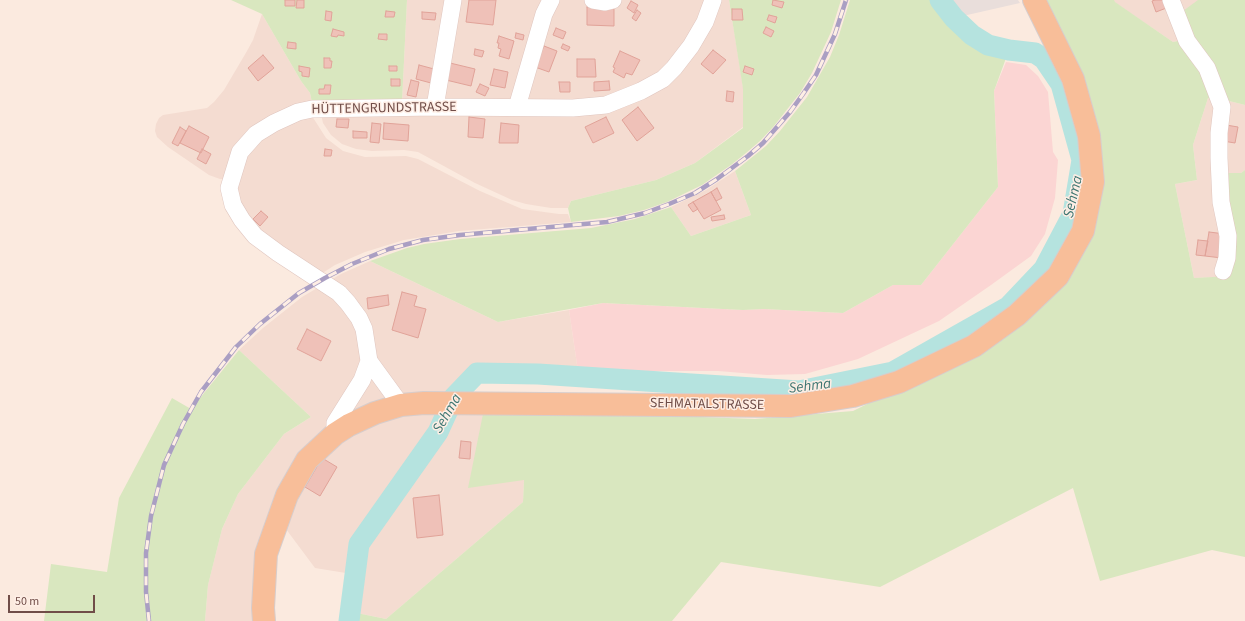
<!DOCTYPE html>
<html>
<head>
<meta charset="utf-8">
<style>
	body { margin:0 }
	#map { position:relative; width:1245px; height:621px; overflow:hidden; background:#fbeadf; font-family:"Source Sans 3",sans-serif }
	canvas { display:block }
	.scale { position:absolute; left:8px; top:595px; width:87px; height:18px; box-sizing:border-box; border:2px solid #704d48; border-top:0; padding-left:5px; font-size:12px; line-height:14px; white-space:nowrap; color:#704d48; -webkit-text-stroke:3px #feeee5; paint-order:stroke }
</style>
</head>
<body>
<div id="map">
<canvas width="1245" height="621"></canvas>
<div class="scale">50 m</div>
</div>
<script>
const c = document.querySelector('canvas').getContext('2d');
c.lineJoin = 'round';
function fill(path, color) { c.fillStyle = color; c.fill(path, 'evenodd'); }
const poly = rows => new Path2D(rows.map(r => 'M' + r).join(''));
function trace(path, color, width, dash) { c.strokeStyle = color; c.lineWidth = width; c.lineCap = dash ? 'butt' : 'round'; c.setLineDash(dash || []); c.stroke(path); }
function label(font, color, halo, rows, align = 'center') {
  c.font = font + ' "Source Sans 3",sans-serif'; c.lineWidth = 3; c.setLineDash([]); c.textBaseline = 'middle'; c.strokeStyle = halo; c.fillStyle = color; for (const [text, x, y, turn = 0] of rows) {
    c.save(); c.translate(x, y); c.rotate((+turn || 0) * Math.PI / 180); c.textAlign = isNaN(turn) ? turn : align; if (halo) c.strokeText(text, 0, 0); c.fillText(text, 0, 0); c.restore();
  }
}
const residential = poly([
	[407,0,707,0,699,26,663,69,642,84,610,97,575,101,402,102],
	[722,0,729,0,735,37,743,87,743,127,695,163,656,180,571,201,568,208,551,208,526,204,512,200,475,183,418,152,404,150,372,151,356,149,342,144,331,135,323,123,321,114,634,99,709,29],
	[1114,0,1198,0,1198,1,1182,40,1173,42,1114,2],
	[262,14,301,81,310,93,312,103,272,119,224,179,220,179,209,175,168,147,157,137,155,131,156,124,159,118,163,115,207,108,214,102,224,90,247,51,253,40],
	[1208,98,1225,100,1245,105,1245,170,1241,173,1227,173,1231,277,1194,278,1175,184,1197,180,1193,145],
	[312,116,326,138,343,151,365,157,406,156,418,159,480,191,522,209,559,214,568,214,571,222,459,231,404,240,365,252,335,265,321,274,247,221,234,188,244,157,279,123],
	[735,171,751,215,691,236,671,207,706,190],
	[370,261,498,322,569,310,578,371,472,369,453,390,441,408,484,409,524,480,523,502,386,619,357,613,352,574,315,568,274,513,259,621,205,621,208,585,222,529,238,494,284,434,311,417,239,350,263,328,302,297,341,274]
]);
const commercial = poly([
	[1006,62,1026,65,1038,76,1048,92,1053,152,1058,160,1055,198,1045,234,1031,256,991,285,939,321,858,359,805,374,767,375,718,371,578,371,569,310,603,303,743,310,764,309,843,313,893,285,921,285,998,187,994,91]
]);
const industrial = poly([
	[940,0,1018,0,1020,3,954,18]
]);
const green = poly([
	[231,0,407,0,402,102,312,103,310,93,301,81,262,14],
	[729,0,841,0,831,32,812,73,800,93,774,126,760,141,746,153,731,165,702,185,667,202,644,210,619,216,571,222,568,208,571,201,656,180,695,163,743,128,743,89],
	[850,0,940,0,954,18,972,35,988,45,1009,50,994,91,998,187,921,285,893,285,843,313,764,309,743,310,603,303,498,322,370,261,407,248,424,244,460,239,591,228,635,219,671,207,691,236,751,215,735,171,766,146,780,131,807,97,830,57,839,35],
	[1039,0,1114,0,1115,2,1173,42,1182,40,1204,72,1213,100,1208,98,1193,145,1197,180,1175,184,1194,278,1231,276,1227,173,1241,173,1245,170,1245,557,1212,550,1100,581,1073,488,880,587,721,562,672,621,356,621,357,613,386,619,523,502,524,480,468,488,484,409,755,419,853,411,989,344,1039,306,1097,195],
	[1198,0,1245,0,1245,105,1225,100,1192,34,1183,11],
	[239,350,311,417,284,434,238,494,222,529,208,585,205,621,44,621,51,564,107,572,119,498,172,398,191,409]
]);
const river = poly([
	[349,621,359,544,438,432,454,397,477,373,538,374,799,391,893,372,1008,307,1044,269,1073,214,1082,160,1061,84,1044,59,1035,53,1009,50,988,45,972,35,954,18,940,0]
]);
const building = poly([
	[285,0,295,0,295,6,285,6,285,0],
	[297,0,304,0,304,8,296,8,297,0],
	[469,0,496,0,493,25,466,22,469,0],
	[773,0,784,2,782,8,772,5,773,0],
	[1155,0,1166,0,1169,7,1156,12,1152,1,1155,0],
	[631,1,638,5,634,13,627,8,631,1],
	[587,7,610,7,614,9,614,26,587,25,587,7],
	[732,9,742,9,743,20,732,20,732,9],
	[637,10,641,13,636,21,632,18,637,10],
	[326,11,332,12,331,21,325,20,326,11],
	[386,11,395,12,394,17,385,17,386,11],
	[422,12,436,13,435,20,422,19,422,12],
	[769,15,777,17,775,23,767,20,769,15],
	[766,27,774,31,771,37,763,33,766,27],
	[556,28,566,32,563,39,553,35,556,28],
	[333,29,344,32,344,36,338,35,337,37,331,36,333,29],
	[516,33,524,35,523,40,515,38,516,33],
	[379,34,387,34,387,40,378,39,379,34],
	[499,36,514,41,509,59,499,56,501,49,498,48,499,43,497,43,499,36],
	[288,42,296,43,296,49,287,48,288,42],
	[563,44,570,47,568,51,561,48,563,44],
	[544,46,557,51,549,72,535,67,544,46],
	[475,49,484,51,482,57,474,55,475,49],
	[713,50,726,60,713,74,701,64,713,50],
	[620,51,640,60,632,75,626,73,624,78,613,72,615,68,613,67,620,51],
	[263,55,274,68,258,81,248,68,263,55],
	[324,58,330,58,330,61,332,61,331,68,324,68,324,58],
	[577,59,595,59,596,77,577,77,577,59],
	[450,63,475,69,471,86,446,80,450,63],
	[419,65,434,69,431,83,416,79,419,65],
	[299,66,310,68,309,77,302,76,302,72,299,71,299,66],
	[389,66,397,66,397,71,389,71,389,66],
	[745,66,754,69,752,75,743,72,745,66],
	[494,69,508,72,505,88,490,85,494,69],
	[391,79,400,79,400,86,391,86,391,79],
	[411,80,419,82,416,97,407,95,411,80],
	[609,81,610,90,594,91,594,82,609,81],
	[559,82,570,82,570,92,560,92,559,82],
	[480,84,489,88,485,96,476,92,480,84],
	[325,85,331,85,330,94,319,94,319,89,324,89,325,85],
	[727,91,734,92,733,102,726,101,727,91],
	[638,107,654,128,637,141,622,120,638,107],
	[469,117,485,119,483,138,468,137,469,117],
	[606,117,614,133,593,143,585,127,606,117],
	[337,119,349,119,348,128,336,127,337,119],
	[372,123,381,124,379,143,370,142,372,123],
	[384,123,409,125,408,141,383,139,384,123],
	[501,123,519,125,518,143,499,143,501,123],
	[1226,125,1238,127,1235,143,1223,141,1226,125],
	[189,126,209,137,201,153,180,143,189,126],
	[180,127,186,131,178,146,172,143,180,127],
	[353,131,367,132,367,138,353,138,353,131],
	[202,149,211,154,206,164,197,159,202,149],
	[325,149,332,150,331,156,324,156,325,149],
	[717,188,722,198,716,201,711,192,717,188],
	[711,192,721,210,704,219,693,202,711,192],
	[693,202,698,209,693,212,688,205,693,202],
	[261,211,268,217,260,226,253,219,261,211],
	[724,215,725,219,712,221,711,217,724,215],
	[1209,232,1225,234,1222,258,1205,256,1209,232],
	[1198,240,1208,241,1205,256,1196,255,1198,240],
	[402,292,417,296,414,306,426,309,418,338,392,330,402,292],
	[388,295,389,305,368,309,367,298,388,295],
	[307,329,331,341,321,361,297,349,307,329],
	[461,441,471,442,470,459,459,458,461,441],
	[322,458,337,467,320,496,305,487,322,458],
	[439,495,443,535,417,538,413,498,439,495]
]);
const minor = poly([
	[593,0,605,2,613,0],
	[1171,0,1187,41,1207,68,1222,107,1219,133,1219,158,1221,202,1228,236,1227,258,1223,271],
	[435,107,453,0],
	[517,107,544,14,551,0],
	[401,405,369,361,364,329,359,318,348,303,339,293,278,253,255,236,242,220,233,205,229,188,240,152,256,134,274,123,298,112,312,109,435,107,573,108,606,105,641,91,663,79,674,68,691,46,705,22,713,0],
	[335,434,335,423,362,380,369,361]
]);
const major = poly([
	[264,621,263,608,266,554,287,495,307,460,335,434,349,425,375,413,401,405,424,403,791,406,853,396,899,382,974,346,1017,315,1058,276,1083,231,1093,182,1089,136,1073,79,1034,0]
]);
const rail = poly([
	[149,621,146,592,146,553,151,516,164,465,183,424,201,392,236,347,260,324,299,293,325,278,352,264,389,249,423,240,460,235,607,222,645,213,669,204,695,193,717,179,748,156,763,143,790,112,803,94,816,75,835,34,846,0]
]);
const streetNames = [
	["HÜTTENGRUNDSTRASSE",384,109,-1],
	["SEHMATALSTRASSE",707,405,1]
];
const waterNames = [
	["Sehma",1074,197,-77],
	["Sehma",810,387,-7],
	["Sehma",448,414,-60]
];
fill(residential, '#f4dcd1');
fill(commercial, '#fbd5d3');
fill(industrial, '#e9dedb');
fill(green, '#d9e7bf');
trace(river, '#b5e3df', 21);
fill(building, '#efc1b8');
trace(building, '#e1a399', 1);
trace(minor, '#e0c6bf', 18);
trace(major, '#d7cdcc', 24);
trace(minor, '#fff', 17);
trace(major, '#f8be99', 22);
trace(rail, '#aa9fc3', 4.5);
trace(rail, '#feeee5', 3, [9]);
label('14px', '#704d48', '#feeee5', streetNames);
label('italic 15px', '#3d7672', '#feeee5', waterNames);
</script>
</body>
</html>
